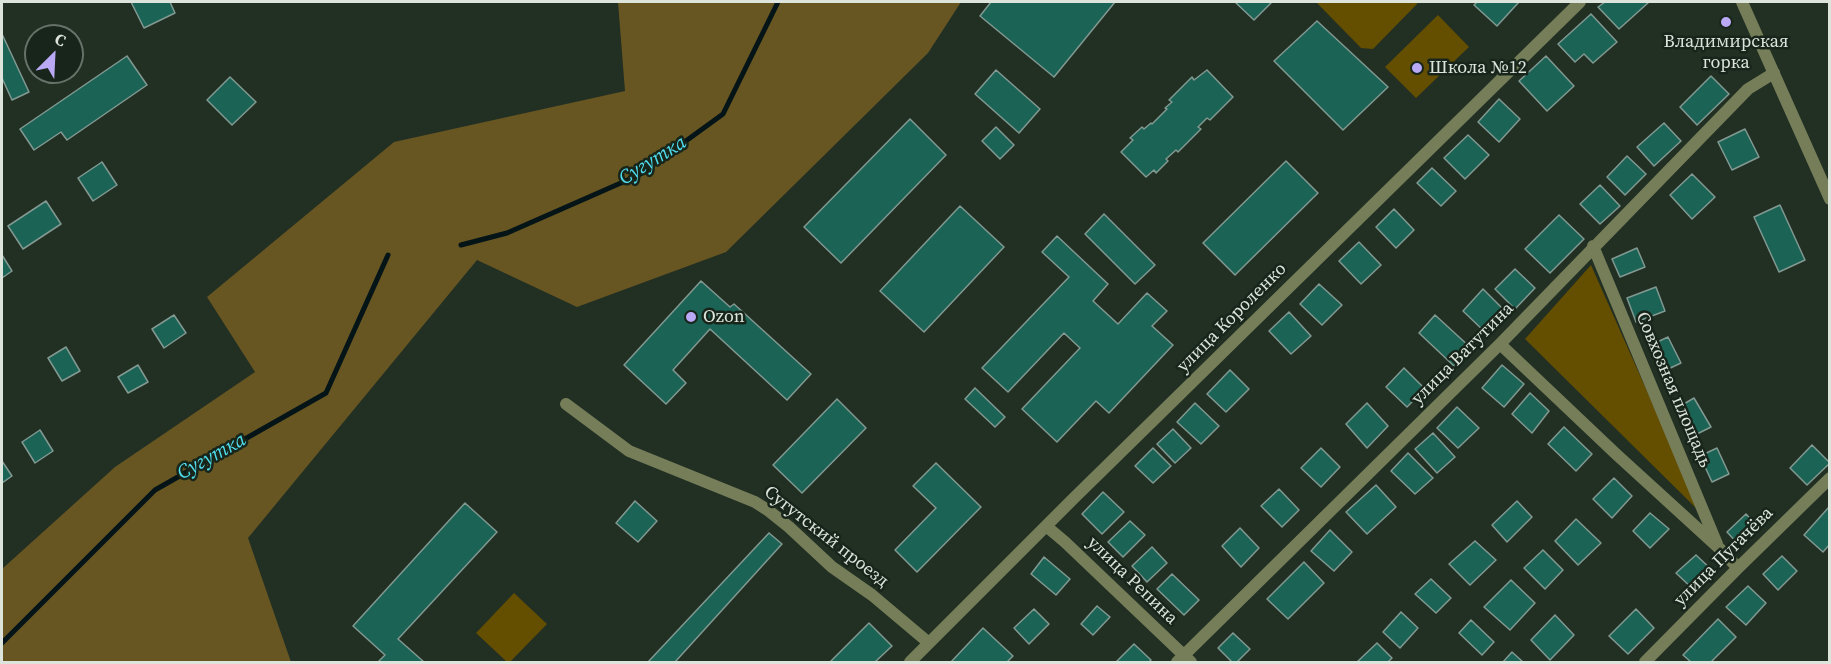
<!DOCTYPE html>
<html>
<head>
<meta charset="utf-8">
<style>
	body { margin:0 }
	#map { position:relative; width:1831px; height:664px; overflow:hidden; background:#222f23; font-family:"Source Serif 4",serif }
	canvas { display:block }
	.frame { position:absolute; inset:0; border:3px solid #dce4dc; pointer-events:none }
	.north { position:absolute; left:24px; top:24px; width:60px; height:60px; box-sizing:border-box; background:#18251a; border:2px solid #667168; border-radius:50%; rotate:24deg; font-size:16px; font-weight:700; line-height:24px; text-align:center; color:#dce4dc }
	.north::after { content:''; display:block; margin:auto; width:21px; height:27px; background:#baaaf6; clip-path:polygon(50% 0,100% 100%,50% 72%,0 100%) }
</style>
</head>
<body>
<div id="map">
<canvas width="1831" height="664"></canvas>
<div class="frame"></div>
<div class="north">С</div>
</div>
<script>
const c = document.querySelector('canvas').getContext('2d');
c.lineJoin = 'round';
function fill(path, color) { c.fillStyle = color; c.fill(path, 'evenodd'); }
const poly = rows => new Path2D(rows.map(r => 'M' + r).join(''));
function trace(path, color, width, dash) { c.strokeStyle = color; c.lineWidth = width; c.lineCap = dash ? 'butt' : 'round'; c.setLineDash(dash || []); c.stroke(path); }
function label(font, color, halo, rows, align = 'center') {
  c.font = font + ' "Source Serif 4",serif'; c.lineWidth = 5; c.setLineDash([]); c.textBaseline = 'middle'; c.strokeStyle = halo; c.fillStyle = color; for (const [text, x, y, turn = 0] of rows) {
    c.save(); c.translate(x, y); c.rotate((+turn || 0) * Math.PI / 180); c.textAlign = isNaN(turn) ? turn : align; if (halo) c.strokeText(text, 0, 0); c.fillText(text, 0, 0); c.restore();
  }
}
const green = poly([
	[1316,2,1418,2,1417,4,1373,49,1361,48],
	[1438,15,1469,47,1416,98,1385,67],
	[1591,265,1701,513,1525,339],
	[514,593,547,624,510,662,507,662,476,633]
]);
const forest = poly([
	[618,2,961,2,928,53,726,252,577,307,477,260,248,538,291,662,2,662,2,569,115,467,255,372,207,297,394,142,625,91]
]);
const stream = poly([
	[461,245,507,233,639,175,723,114,778,2],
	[2,643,155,490,326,393,388,255]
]);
const building = poly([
	[131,2,170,2,175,13,144,28,131,2],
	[991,2,1115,2,1054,77,980,16,991,2],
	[1235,2,1272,2,1254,20,1235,2],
	[1477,2,1519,2,1497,26,1474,5,1477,2],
	[1605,2,1649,2,1619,29,1598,7,1605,2],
	[1591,14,1617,42,1593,63,1584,54,1575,62,1558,44,1591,14],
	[1317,21,1388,87,1343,130,1274,61,1317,21],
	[2,34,29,92,12,100,2,78,2,34],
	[127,56,147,85,67,140,61,132,34,150,20,129,127,56],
	[1546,56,1574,86,1547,111,1519,81,1546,56],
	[996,70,1040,109,1019,133,975,94,996,70],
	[1207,70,1233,97,1210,120,1207,118,1198,127,1201,129,1178,152,1176,150,1166,159,1168,161,1156,173,1154,170,1146,177,1121,152,1133,140,1130,138,1142,127,1144,129,1151,123,1152,124,1167,109,1165,108,1172,102,1169,100,1192,77,1194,80,1207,70],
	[1711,76,1729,94,1697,125,1680,107,1711,76],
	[230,77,256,102,232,125,207,100,230,77],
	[1499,99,1520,119,1499,142,1478,122,1499,99],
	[910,119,946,155,841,263,804,227,910,119],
	[1664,123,1681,141,1654,166,1637,147,1664,123],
	[996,127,1014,145,1000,159,982,141,996,127],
	[1745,129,1759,157,1732,170,1718,142,1745,129],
	[1468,135,1489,155,1465,179,1444,158,1468,135],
	[1627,156,1646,174,1625,195,1607,177,1627,156],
	[1286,161,1318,193,1235,275,1203,243,1286,161],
	[102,162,117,185,93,201,78,178,102,162],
	[1432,168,1456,191,1441,206,1417,183,1432,168],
	[1692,174,1715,197,1692,219,1670,195,1692,174],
	[1600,185,1620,206,1600,224,1580,204,1600,185],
	[46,201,61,224,23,249,8,226,46,201],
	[1780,205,1805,260,1779,272,1754,217,1780,205],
	[960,206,1004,247,924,332,880,291,960,206],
	[1394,209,1414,230,1396,248,1376,227,1394,209],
	[1104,214,1155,265,1135,284,1085,234,1104,214],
	[1559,215,1584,239,1550,273,1525,249,1559,215],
	[1057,236,1108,284,1093,301,1118,324,1147,293,1167,311,1152,326,1173,345,1109,413,1096,401,1057,442,1022,409,1080,348,1064,333,1008,392,982,368,1069,277,1042,252,1057,236],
	[1359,242,1381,265,1361,284,1339,261,1359,242],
	[1637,248,1645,267,1620,277,1612,259,1637,248],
	[2,255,12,271,2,278,2,255],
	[1515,269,1535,288,1515,309,1495,289,1515,269],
	[701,281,730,307,734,304,811,374,787,400,710,329,673,370,686,383,666,404,624,365,701,281],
	[1319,284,1342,305,1322,325,1300,304,1319,284],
	[1656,287,1665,311,1636,322,1627,298,1656,287],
	[1483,289,1506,312,1486,333,1463,311,1483,289],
	[1289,312,1311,336,1291,354,1269,331,1289,312],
	[174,315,186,333,164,348,152,329,174,315],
	[1435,315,1471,348,1454,366,1419,333,1435,315],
	[1668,337,1681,363,1664,371,1651,345,1668,337],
	[66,347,80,371,62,381,48,358,66,347],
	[138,365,148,382,128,393,118,377,138,365],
	[1502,365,1524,384,1504,407,1482,388,1502,365],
	[1404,368,1425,389,1407,407,1386,387,1404,368],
	[1230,370,1249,389,1226,412,1207,394,1230,370],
	[975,388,1005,417,995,427,965,399,975,388],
	[1530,393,1549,411,1532,433,1512,414,1530,393],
	[1694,398,1711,427,1693,436,1677,408,1694,398],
	[837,399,866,428,802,493,773,465,837,399],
	[1195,403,1219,426,1201,444,1177,422,1195,403],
	[1367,403,1388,426,1367,448,1346,424,1367,403],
	[1457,407,1479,428,1458,448,1437,428,1457,407],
	[1564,427,1592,454,1576,471,1548,444,1564,427],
	[1173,429,1191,448,1175,463,1157,444,1173,429],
	[40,430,53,451,35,463,22,442,40,430],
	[1433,433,1455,457,1437,473,1415,449,1433,433],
	[1812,445,1830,463,1807,485,1790,468,1812,445],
	[1153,448,1171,466,1153,483,1135,466,1153,448],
	[1321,448,1340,467,1321,487,1301,468,1321,448],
	[1717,448,1729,474,1712,482,1700,456,1717,448],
	[1408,453,1433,478,1415,494,1391,471,1408,453],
	[2,461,12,476,2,483,2,461],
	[936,463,981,507,917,572,895,550,936,508,913,486,936,463],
	[1614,478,1632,496,1612,518,1593,499,1614,478],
	[1376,485,1396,507,1367,534,1346,512,1376,485],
	[1279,489,1299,510,1282,527,1261,506,1279,489],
	[1103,492,1124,512,1102,534,1082,514,1103,492],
	[635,501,657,521,638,542,616,523,635,501],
	[1517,501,1532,517,1507,542,1492,525,1517,501],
	[465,503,497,532,398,639,424,662,378,662,385,655,353,626,465,503],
	[1829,507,1830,544,1823,552,1804,535,1829,507],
	[1650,513,1669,529,1650,548,1633,531,1650,513],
	[1746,514,1759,528,1740,546,1727,532,1746,514],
	[1576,519,1601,543,1578,565,1555,541,1576,519],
	[1130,521,1145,535,1123,557,1108,542,1130,521],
	[1240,528,1259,548,1241,567,1222,546,1240,528],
	[1330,530,1352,552,1334,571,1311,551,1330,530],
	[769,533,782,544,675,662,648,662,769,533],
	[1475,541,1496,560,1470,585,1449,564,1475,541],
	[1152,547,1167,563,1147,582,1132,566,1152,547],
	[1543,550,1563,570,1545,589,1524,568,1543,550],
	[1696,555,1714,572,1695,591,1676,573,1696,555],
	[1782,556,1797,571,1778,590,1763,574,1782,556],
	[1044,557,1070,579,1056,595,1031,574,1044,557],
	[1304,562,1324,583,1288,619,1267,599,1304,562],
	[1172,574,1199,600,1184,615,1157,589,1172,574],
	[1431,579,1451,598,1436,613,1415,594,1431,579],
	[1511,580,1535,603,1510,630,1484,607,1511,580],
	[1748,586,1766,603,1746,625,1726,607,1748,586],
	[1097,606,1110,617,1093,635,1081,624,1097,606],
	[1034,609,1049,624,1029,644,1014,628,1034,609],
	[1636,609,1654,628,1628,654,1609,636,1636,609],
	[1401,612,1418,628,1400,648,1383,632,1401,612],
	[1555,615,1574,635,1550,660,1531,640,1555,615],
	[1718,619,1736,637,1711,662,1691,662,1683,655,1718,619],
	[1471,620,1494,642,1482,655,1459,633,1471,620],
	[869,623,892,646,875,662,830,662,869,623],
	[983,628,1013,656,1007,662,951,662,983,628],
	[1233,633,1250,649,1237,662,1232,662,1218,648,1233,633],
	[1377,643,1392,658,1388,662,1357,662,1377,643],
	[1134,644,1151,660,1149,662,1116,662,1134,644],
	[1512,652,1523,662,1503,662,1512,652]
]);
const minor = poly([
	[1593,246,1717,544],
	[1500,344,1616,454,1719,548,1738,568],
	[566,404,629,451,755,502,769,511,789,527,832,567,872,595,929,643],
	[1046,526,1065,542,1191,662],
	[910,662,1073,499,1580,2],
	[1177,662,1500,344,1748,89,1774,73],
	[1645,662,1738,568,1830,478]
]);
const tertiary = poly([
	[1742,2,1830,199]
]);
const markers = [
	[1726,22,6,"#baaaf6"],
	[1417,68,6,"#baaaf6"],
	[691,317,6,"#baaaf6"]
];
const poiNames = [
	["Владимирская",1726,42,"center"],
	["горка",1726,63,"center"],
	["Школа №12",1429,68],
	["Ozon",703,317]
];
const streetNames = [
	["улица Короленко",1232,318,-45],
	["улица Ватутина",1463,354,-45],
	["Совхозная площадь",1673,390,67],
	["Сугутский проезд",826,537,38],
	["улица Пугачёва",1724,557,-45],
	["улица Репина",1132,581,44]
];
const waterNames = [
	["Сугутка",653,161,-32],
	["Сугутка",212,457,-29]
];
fill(green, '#644e00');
fill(forest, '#675622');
trace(stream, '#041417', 5);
fill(building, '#1b6355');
trace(building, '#829992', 1.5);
trace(minor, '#757e59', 12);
trace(tertiary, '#757e59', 12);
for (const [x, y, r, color] of markers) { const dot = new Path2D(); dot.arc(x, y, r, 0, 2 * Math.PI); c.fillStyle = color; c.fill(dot); trace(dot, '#18251a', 2); }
label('18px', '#dce4dc', '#18251a', poiNames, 'left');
label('18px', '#dce4dc', '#18251a', streetNames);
label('italic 20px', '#50deef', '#18251a', waterNames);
</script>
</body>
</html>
